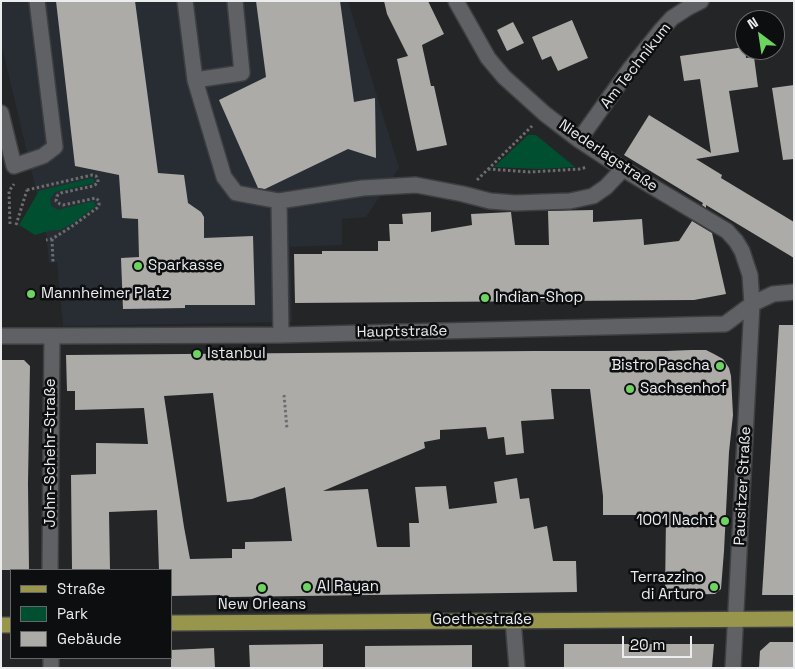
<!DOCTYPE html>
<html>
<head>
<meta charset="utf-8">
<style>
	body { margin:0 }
	#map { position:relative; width:795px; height:669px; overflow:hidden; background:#232527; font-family:"Space Grotesk",sans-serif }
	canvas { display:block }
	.frame { position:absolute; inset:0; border:2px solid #ebeced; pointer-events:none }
	.legend { position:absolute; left:10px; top:569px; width:162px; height:90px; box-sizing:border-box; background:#0d0e0f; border:1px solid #666768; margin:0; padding:6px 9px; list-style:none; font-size:15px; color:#ebeced }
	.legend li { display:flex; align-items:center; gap:10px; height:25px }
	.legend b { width:25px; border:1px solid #666768 }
	.north { position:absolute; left:735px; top:10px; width:50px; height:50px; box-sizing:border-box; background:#0d0e0f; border:1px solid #666768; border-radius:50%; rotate:329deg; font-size:14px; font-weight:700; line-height:20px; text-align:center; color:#ebeced }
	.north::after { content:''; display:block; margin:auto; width:18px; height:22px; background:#6dd361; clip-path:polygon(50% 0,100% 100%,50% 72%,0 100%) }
	.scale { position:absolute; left:622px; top:636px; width:70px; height:22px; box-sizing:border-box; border:2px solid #ebeced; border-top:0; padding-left:6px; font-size:15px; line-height:18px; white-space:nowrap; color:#ebeced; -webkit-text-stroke:4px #0d0e0f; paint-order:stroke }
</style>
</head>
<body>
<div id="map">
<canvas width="795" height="669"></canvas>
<div class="frame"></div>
<ul class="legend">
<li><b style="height:6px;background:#98964d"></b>Straße</li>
<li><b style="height:14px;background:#004f30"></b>Park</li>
<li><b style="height:14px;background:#adaba8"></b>Gebäude</li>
</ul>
<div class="north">N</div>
<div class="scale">20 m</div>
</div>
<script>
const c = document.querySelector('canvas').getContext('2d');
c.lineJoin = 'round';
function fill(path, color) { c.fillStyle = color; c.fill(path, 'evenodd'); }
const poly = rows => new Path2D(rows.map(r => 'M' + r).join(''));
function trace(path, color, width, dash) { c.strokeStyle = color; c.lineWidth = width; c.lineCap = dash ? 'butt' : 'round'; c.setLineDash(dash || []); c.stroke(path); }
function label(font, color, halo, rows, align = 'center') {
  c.font = font + ' "Space Grotesk",sans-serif'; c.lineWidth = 5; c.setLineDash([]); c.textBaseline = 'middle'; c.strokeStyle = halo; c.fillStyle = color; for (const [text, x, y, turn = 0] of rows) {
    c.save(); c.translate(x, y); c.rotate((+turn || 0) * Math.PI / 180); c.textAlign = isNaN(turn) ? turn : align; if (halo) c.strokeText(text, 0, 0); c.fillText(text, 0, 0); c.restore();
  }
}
const built = poly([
	[1,1,348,1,399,168,366,217,342,219,342,245,290,247,292,322,63,326,57,262,49,263,46,232,1,43]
]);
const green = poly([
	[528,135,536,135,575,167,540,169,494,167],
	[92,178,94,180,94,183,55,192,50,199,51,206,58,210,93,201,96,206,73,223,60,230,52,230,35,235,19,225,39,191]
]);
const building = poly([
	[56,1,135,1,158,173,184,175,188,203,201,212,204,217,204,238,253,236,255,305,185,305,185,308,123,309,121,258,139,257,138,219,122,218,119,175,75,166],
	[256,1,340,1,354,102,375,98,376,158,348,149,265,189,258,188,219,100,266,77],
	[384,1,428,1,444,34,422,45,431,86,434,86,447,145,417,151,397,59,408,56,387,14],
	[572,20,588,58,558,71,551,56,542,60,532,37],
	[513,22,524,43,507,51,497,30],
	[745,47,746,58,754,57,758,87,729,91,739,152,696,159,722,175,721,178,794,222,794,258,706,205,706,208,702,205,703,203,624,155,649,115,711,153,700,79,684,81,680,56],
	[794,85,794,159,783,160,772,88],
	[593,210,593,222,642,219,644,245,679,241,692,221,712,233,726,294,694,300,295,303,294,254,322,254,322,251,378,251,378,241,390,241,389,224,403,224,402,214,431,212,431,232,472,225,471,214,511,212,515,245,549,245,548,211],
	[779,325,794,325,794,595,762,595],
	[691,350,706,350,714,354,723,359,729,368,731,376,733,415,729,452,724,551,721,589,715,594,665,595,666,515,603,515,603,496,590,389,551,389,554,419,521,421,524,453,506,455,504,437,488,439,486,427,440,430,440,439,424,442,425,448,323,491,368,489,377,547,410,547,409,523,419,523,415,487,446,486,449,509,497,503,494,482,517,478,520,499,529,498,534,529,547,526,553,561,576,561,577,592,232,597,220,597,220,595,171,596,171,570,159,570,157,510,109,512,110,570,72,570,71,475,96,474,96,443,148,444,144,408,75,410,75,391,67,391,66,355,533,351,666,351],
	[213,393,227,502,252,499,285,487,292,541,245,542,245,549,232,549,232,558,190,559,184,527,164,396],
	[1,360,24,360,30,366,28,483,29,570,1,570],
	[770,642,794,642,794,668,759,668,760,651],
	[323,644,323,668,250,668,249,645],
	[564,644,714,644,712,668,564,668],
	[472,645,472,668,365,668,365,646],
	[214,648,215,668,171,668,171,650]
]);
const path = poly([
	[488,169,530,172,580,169,587,167],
	[477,180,532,126],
	[27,190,92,175,96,176,98,179,98,183,93,186,61,193,57,196,56,201,60,204,63,205,96,198,99,201,99,205,97,208,71,227,52,239,46,240],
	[10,224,9,191,14,184],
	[16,225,27,190],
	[52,239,53,262],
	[284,395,287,429]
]);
const minor = poly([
	[185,1,195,80,224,177,236,193,279,201,363,188,416,185,463,194,490,201,515,203,570,201,593,196,606,187,623,169],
	[456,1,488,58,504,77,545,114,579,140,623,169,727,231,736,241,742,251,750,275,752,304,733,668],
	[195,80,242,73,235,1],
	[1,113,14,166,43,156,55,147,37,1],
	[579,140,629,70,662,29,672,18,689,7,701,1],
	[279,201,281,335],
	[1,336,52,336,281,335,725,324,752,304,773,294,794,292],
	[50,570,52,336],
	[513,620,517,668],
	[51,658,51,668]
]);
const major = poly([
	[171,623,794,619],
	[1,625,11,625]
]);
const markers = [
	[138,266,5,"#6dd361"],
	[31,294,5,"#6dd361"],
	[485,298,5,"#6dd361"],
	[197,354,5,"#6dd361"],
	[720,366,5,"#6dd361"],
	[630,389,5,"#6dd361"],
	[725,521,5,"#6dd361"],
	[307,587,5,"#6dd361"],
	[714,587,5,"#6dd361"],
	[262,588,5,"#6dd361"]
];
const streetNames = [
	["Am Technikum",636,66,-52],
	["Niederlagstraße",608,156,34],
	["Hauptstraße",402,332,-1],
	["John-Schehr-Straße",51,453,-90],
	["Pausitzer Straße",743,486,-87],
	["Goethestraße",482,620]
];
const poiNames = [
	["Sparkasse",148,266],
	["Mannheimer Platz",41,294],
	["Indian-Shop",495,298],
	["Istanbul",207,354],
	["Bistro Pascha",710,366,"right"],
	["Sachsenhof",640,389],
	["1001 Nacht",715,521,"right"],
	["Terrazzino",704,578,"right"],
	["di Arturo",704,595,"right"],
	["Al Rayan",317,587],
	["New Orleans",262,605,"center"]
];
fill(built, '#282d34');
fill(green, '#004f30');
fill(building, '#adaba8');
trace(minor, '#3e3f41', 18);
trace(major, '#3e3f41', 18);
trace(path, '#6b6d6e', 3, [2.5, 2.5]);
trace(minor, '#606164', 15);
trace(major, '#98964d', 15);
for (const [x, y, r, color] of markers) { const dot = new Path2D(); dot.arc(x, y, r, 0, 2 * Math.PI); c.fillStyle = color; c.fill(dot); trace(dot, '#0d0e0f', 2); }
label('15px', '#ebeced', '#0d0e0f', streetNames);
label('15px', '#ebeced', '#0d0e0f', poiNames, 'left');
</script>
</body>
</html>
